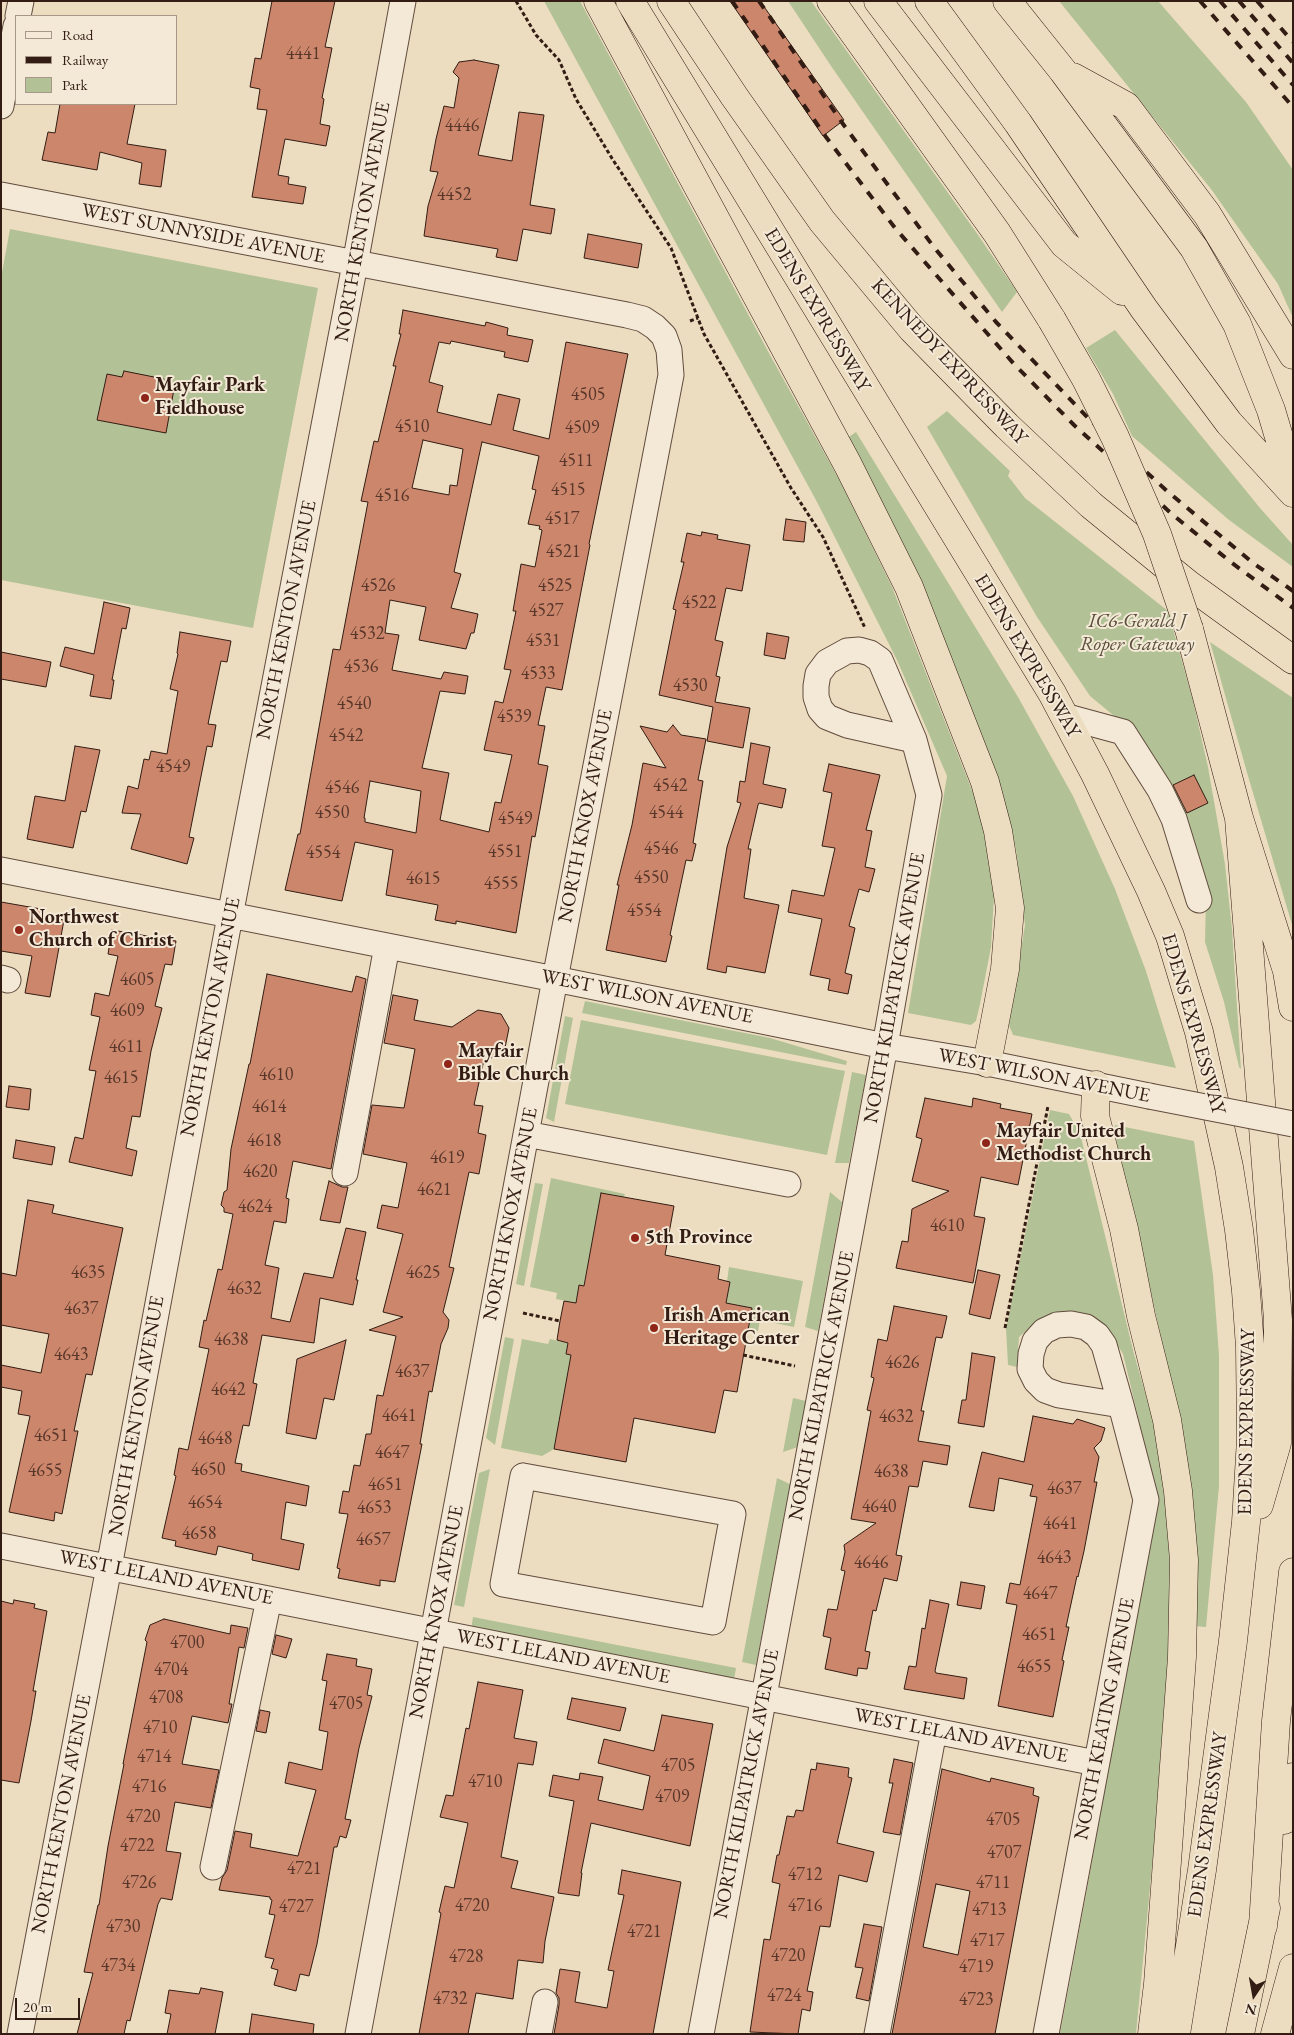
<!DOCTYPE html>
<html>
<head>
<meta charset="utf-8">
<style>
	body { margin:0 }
	#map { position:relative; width:1294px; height:2035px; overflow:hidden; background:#edddc0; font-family:"EB Garamond",serif }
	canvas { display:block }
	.frame { position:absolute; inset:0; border:2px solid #321c13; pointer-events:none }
	.legend { position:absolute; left:15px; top:15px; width:162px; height:90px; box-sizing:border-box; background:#f3e9d6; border:1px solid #a69788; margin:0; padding:6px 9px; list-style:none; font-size:15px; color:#321c13 }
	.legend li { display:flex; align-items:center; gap:10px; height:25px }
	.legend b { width:25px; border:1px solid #a69788 }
	.north { position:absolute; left:1229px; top:1970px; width:50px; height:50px; -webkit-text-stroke:4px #f3e9d6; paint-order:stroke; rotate:192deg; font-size:14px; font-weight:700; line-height:20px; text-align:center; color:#321c13 }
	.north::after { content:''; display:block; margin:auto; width:18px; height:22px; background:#321c13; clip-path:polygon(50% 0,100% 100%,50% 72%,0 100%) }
	.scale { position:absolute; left:15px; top:1998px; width:65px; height:22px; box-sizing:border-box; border:2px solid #321c13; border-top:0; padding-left:6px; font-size:15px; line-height:18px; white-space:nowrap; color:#321c13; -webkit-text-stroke:4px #f3e9d6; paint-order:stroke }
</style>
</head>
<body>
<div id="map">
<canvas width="1294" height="2035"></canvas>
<div class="frame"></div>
<ul class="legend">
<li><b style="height:6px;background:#f3e9d6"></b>Road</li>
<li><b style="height:6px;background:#321c13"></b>Railway</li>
<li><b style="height:14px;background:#b3c296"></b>Park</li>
</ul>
<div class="north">N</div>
<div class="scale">20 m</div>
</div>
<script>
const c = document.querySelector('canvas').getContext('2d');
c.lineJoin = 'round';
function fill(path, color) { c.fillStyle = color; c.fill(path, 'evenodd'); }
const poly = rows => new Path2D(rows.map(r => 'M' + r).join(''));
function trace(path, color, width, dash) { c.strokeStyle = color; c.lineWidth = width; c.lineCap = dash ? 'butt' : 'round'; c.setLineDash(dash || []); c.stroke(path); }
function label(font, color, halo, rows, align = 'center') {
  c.font = font + ' "EB Garamond",serif'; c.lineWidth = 4; c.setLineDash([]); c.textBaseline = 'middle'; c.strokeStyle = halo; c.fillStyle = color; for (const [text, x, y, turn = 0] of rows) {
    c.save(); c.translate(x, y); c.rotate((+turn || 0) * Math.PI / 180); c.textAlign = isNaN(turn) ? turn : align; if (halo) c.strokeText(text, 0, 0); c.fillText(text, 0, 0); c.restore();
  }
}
const green = poly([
	[544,1,580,1,770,355,841,483,892,587,977,803,992,864,997,894,994,897,991,947,980,1004,976,1021,971,1025,908,1013,947,776,897,660,817,502],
	[788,1,811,1,976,232,1017,292,1002,312,831,66],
	[1059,1,1158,1,1246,102,1293,170,1293,318,1278,284,1211,189],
	[10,229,318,288,253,628,1,580,1,278],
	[1115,330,1260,508,1293,545,1293,567,1229,520,1132,436,1113,394,1086,348],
	[947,411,1010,471,1008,476,1025,498,1168,611,1193,701,1208,767,1225,864,1232,929,1241,1069,1239,1067,1224,1002,1205,942,1206,897,1136,734,1090,696,1037,617,927,427],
	[856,432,1018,697,1073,796,1115,889,1146,971,1176,1068,1013,1035,1009,1025,1025,925,1016,849,990,763,846,439],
	[1210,642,1293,698,1293,928,1248,776],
	[585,1001,770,1038,847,1061,846,1065,582,1013],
	[565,1016,573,1018,554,1122,546,1118],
	[581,1020,845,1071,827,1155,565,1104],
	[852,1072,866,1075,849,1163,835,1163],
	[1050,1110,1069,1114,1080,1133,1134,1354,1164,1458,1172,1604,1154,1845,1136,2034,1060,2034,1087,1889,1157,1496,1123,1354,1109,1332,1091,1319,1063,1311,1041,1318,1019,1337,1017,1367,1008,1365,1006,1329],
	[1115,1125,1194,1141,1213,1275,1219,1355,1219,1486,1206,1627,1194,1626,1168,1368,1114,1130],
	[551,1178,625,1194,624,1197,601,1193,584,1286,579,1286,576,1303,556,1299,557,1293,530,1287],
	[535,1183,543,1184,524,1286,516,1284],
	[830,1192,842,1202,818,1331,805,1327],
	[729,1267,803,1281,794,1327,760,1320,758,1331,748,1330,752,1308,726,1303,730,1282,727,1281],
	[505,1337,514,1339,495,1445,486,1438],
	[522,1339,548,1344,550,1339,568,1343,566,1354,571,1355,554,1449,542,1456,501,1448],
	[793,1398,806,1401,798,1447,783,1452],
	[490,1469,464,1607,454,1605,479,1473],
	[777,1478,790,1484,756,1665,742,1662],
	[473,1617,736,1668,734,1680,471,1630]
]);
const building = poly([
	[272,1,335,1,325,47,332,48,322,98,324,99,320,124,330,126,326,146,285,139,278,175,289,177,288,184,306,187,303,204,252,197,267,110,257,109,260,89,250,87,255,58,261,59,272,1],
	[730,1,760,1,844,120,823,136,730,1],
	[474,60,499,65,478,155,512,161,519,112,544,115,530,205,555,209,551,234,523,229,517,261,496,257,498,249,424,236,428,206,438,172,430,171,436,139,444,106,454,108,459,78,453,72,459,62,474,60],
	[60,104,135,104,127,144,166,150,161,187,139,184,142,163,100,152,97,170,42,160,48,132,55,133,60,104],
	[588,234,642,244,638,268,584,258,588,234],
	[403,310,485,326,486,322,508,328,507,335,533,340,528,362,504,357,505,352,451,341,450,344,439,342,429,382,443,386,437,412,491,425,498,394,520,399,513,430,549,439,566,342,628,354,589,544,590,545,562,690,546,687,538,725,545,726,538,764,548,766,535,837,532,836,516,933,456,921,456,924,435,920,438,905,386,895,393,850,355,842,342,901,285,890,298,834,300,834,333,649,340,650,368,502,361,501,374,441,378,442,396,366,393,366,401,334,399,334,403,310],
	[423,440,463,449,457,486,450,485,449,495,412,488,423,440],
	[482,442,539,456,532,489,536,490,528,524,540,526,539,529,542,530,535,567,521,564,513,611,516,611,504,669,511,670,503,703,495,701,484,750,512,755,501,803,495,802,489,832,440,820,449,773,422,768,440,691,465,694,468,676,444,672,441,679,392,670,399,635,385,633,390,600,426,607,419,640,466,649,471,633,474,633,478,614,451,608,461,574,454,572,482,442],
	[370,781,421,791,416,833,365,822,365,818,364,818,370,781],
	[124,371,164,379,163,387,174,389,166,433,97,420,107,374,122,377,124,371],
	[786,519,806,522,804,542,783,540,786,519],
	[702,532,718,535,717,539,750,545,742,591,726,588,715,640,723,642,716,676,720,677,715,702,750,708,743,748,707,741,713,707,659,695,676,610,673,609,684,562,681,562,687,533,701,536,702,532],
	[104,602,130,608,126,629,122,628,112,680,114,680,111,699,90,696,94,675,60,666,65,647,94,654,104,602],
	[180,632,231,641,227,662,221,661,208,724,216,725,212,747,207,746,189,837,194,838,187,864,131,849,141,814,122,813,128,786,138,789,144,759,149,760,151,751,167,754,178,691,170,689,178,654,177,653,180,632],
	[767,633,789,637,785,659,764,655,767,633],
	[1,652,51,662,46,687,1,679,1,652],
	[673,725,681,735,706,739,698,780,703,781,693,843,696,844,692,861,686,860,670,935,672,936,666,962,606,950,619,885,617,885,632,825,643,763,666,768,640,726,667,732,673,725],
	[751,743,770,747,763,784,786,789,782,808,759,803,758,805,748,849,751,849,744,898,779,905,765,973,727,966,726,973,707,969,727,847,741,803,737,802,740,781,745,782,751,743],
	[75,746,100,750,86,812,81,811,73,848,27,839,35,796,65,801,75,746],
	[829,764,880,775,866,830,872,831,865,867,875,869,869,892,859,889,849,926,855,928,845,973,852,975,848,994,828,990,830,979,810,975,822,919,788,912,792,890,824,896,835,848,822,846,832,793,823,791,829,764],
	[1194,775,1208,803,1187,813,1173,785,1194,775],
	[1,902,41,909,40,916,64,920,50,997,25,993,32,956,1,951,1,902],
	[112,930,176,941,172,965,165,964,155,1006,162,1008,151,1051,140,1117,132,1116,126,1148,137,1151,132,1176,69,1162,75,1137,83,1139,96,1071,89,1070,100,1017,91,1015,95,993,109,996,118,956,108,954,112,930],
	[267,974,352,992,356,976,366,979,331,1169,293,1161,286,1198,289,1199,286,1223,274,1221,265,1265,279,1268,271,1318,290,1322,304,1273,333,1278,346,1228,366,1232,356,1280,358,1280,353,1305,320,1298,314,1343,262,1335,253,1383,257,1384,249,1426,243,1425,235,1463,242,1464,241,1471,309,1486,306,1506,286,1502,281,1539,304,1544,299,1570,252,1560,253,1554,218,1546,216,1555,175,1546,176,1541,162,1538,176,1476,174,1475,179,1448,188,1450,209,1349,199,1347,204,1320,206,1321,218,1269,222,1270,233,1214,224,1212,224,1208,221,1205,224,1192,227,1190,231,1149,249,1064,250,1064,267,974],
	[393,995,418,1000,414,1020,452,1027,478,1010,501,1014,509,1028,505,1048,483,1064,474,1105,483,1106,478,1133,486,1135,479,1174,469,1172,449,1267,454,1268,443,1312,449,1320,448,1328,441,1344,432,1392,429,1391,420,1444,422,1444,395,1582,380,1580,380,1586,338,1578,340,1569,337,1568,348,1514,339,1513,343,1491,349,1492,354,1465,360,1466,366,1434,371,1434,377,1395,383,1396,396,1336,369,1330,403,1317,383,1312,403,1234,377,1228,382,1205,398,1208,407,1163,363,1154,372,1105,404,1108,415,1049,384,1043,393,995],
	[9,1086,31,1089,29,1110,6,1107,9,1086],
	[925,1098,972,1107,973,1098,1001,1104,1000,1108,1032,1114,1018,1185,981,1177,974,1216,985,1218,973,1283,896,1268,902,1241,908,1242,912,1209,949,1191,912,1181,922,1139,916,1137,925,1098],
	[16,1140,55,1147,52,1165,13,1158,16,1140],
	[329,1181,342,1187,348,1187,340,1223,320,1220,329,1181],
	[601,1193,674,1206,665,1255,720,1266,718,1279,730,1282,726,1303,752,1308,737,1392,724,1390,715,1433,634,1418,626,1462,554,1449,571,1355,566,1354,568,1343,557,1340,560,1321,564,1301,576,1303,579,1285,584,1286,601,1193],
	[28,1200,54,1205,52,1213,123,1228,92,1375,86,1374,74,1431,78,1431,62,1514,55,1512,54,1521,9,1512,30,1416,18,1414,22,1391,1,1387,1,1365,41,1373,49,1334,1,1325,1,1273,16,1276,28,1200],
	[978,1270,1000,1275,990,1319,969,1314,978,1270],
	[894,1306,947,1316,942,1338,936,1337,921,1411,924,1411,918,1441,950,1446,947,1465,923,1461,918,1487,909,1486,896,1555,902,1556,897,1581,884,1578,876,1611,873,1610,865,1651,870,1652,867,1669,858,1668,857,1676,825,1669,831,1638,823,1636,828,1609,837,1610,845,1571,841,1570,845,1552,844,1545,876,1523,851,1519,871,1411,867,1410,874,1378,871,1377,878,1339,887,1341,894,1306],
	[346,1340,334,1400,324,1398,316,1439,286,1433,297,1359,346,1340],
	[972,1353,995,1357,984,1427,958,1423,962,1400,966,1400,972,1353],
	[1033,1416,1073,1424,1077,1419,1105,1428,1101,1441,1094,1448,1099,1457,1094,1482,1097,1482,1084,1551,1078,1577,1077,1576,1066,1627,1069,1627,1062,1660,1064,1661,1053,1717,998,1706,1017,1605,1006,1603,1010,1583,1020,1585,1037,1497,1030,1496,1033,1485,999,1478,994,1511,969,1507,982,1452,1024,1462,1033,1416],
	[961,1582,985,1586,981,1609,957,1605,961,1582],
	[14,1600,35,1604,34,1608,47,1611,33,1691,36,1691,31,1721,19,1783,1,1780,1,1601,13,1604,14,1600],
	[930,1600,949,1604,935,1671,936,1673,967,1678,964,1699,904,1689,909,1666,916,1667,922,1628,925,1629,930,1600],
	[164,1619,230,1634,231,1625,248,1628,244,1648,239,1647,229,1704,232,1704,228,1723,192,1716,182,1764,219,1770,211,1808,175,1802,166,1851,181,1853,172,1900,161,1898,158,1904,130,2021,127,2020,124,2034,77,2034,93,1973,84,1972,98,1905,99,1905,108,1846,124,1764,123,1764,147,1642,145,1640,150,1625,164,1619],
	[276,1635,292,1639,286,1658,272,1654,276,1635],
	[327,1654,357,1659,356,1666,372,1669,367,1695,372,1696,359,1748,345,1819,351,1820,346,1838,340,1836,337,1847,334,1847,317,1944,309,1976,300,1974,296,1991,274,1985,278,1970,271,1968,274,1959,265,1957,275,1915,269,1914,272,1900,270,1899,270,1897,219,1890,222,1878,227,1870,235,1831,252,1834,250,1847,298,1856,316,1790,285,1783,289,1762,322,1770,328,1732,319,1730,327,1681,322,1680,327,1654],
	[478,1682,523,1690,514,1738,537,1742,533,1765,518,1763,501,1857,518,1861,511,1888,554,1897,545,1941,543,1963,518,1960,513,1999,476,1993,468,2034,419,2034,441,1913,439,1912,445,1886,454,1888,468,1823,440,1817,446,1795,453,1796,466,1728,469,1729,478,1682],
	[572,1698,626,1708,620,1731,567,1719,572,1698],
	[260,1710,270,1712,266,1733,256,1731,260,1710],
	[662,1715,713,1724,690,1846,591,1823,581,1873,582,1873,579,1896,558,1893,574,1801,549,1796,553,1775,579,1780,580,1773,603,1777,598,1800,643,1810,650,1776,598,1763,604,1739,654,1751,662,1715],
	[894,1759,913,1763,900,1835,883,1832,893,1783,889,1783,894,1759],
	[817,1763,849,1768,848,1777,852,1778,837,1843,874,1852,867,1882,839,1875,830,1927,820,1926,807,1991,813,1992,810,2011,802,2009,798,2034,750,2032,764,1939,770,1940,780,1884,772,1882,777,1855,779,1855,787,1816,794,1817,796,1810,803,1811,811,1769,816,1770,817,1763],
	[942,1769,990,1782,991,1778,1034,1788,1033,1795,1039,1797,995,2034,892,2034,942,1769],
	[936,1884,970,1891,958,1955,923,1947,936,1884],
	[622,1870,681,1882,653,2034,554,2034,559,2005,559,1998,556,1993,560,1969,580,1972,575,2002,607,2008,614,1971,608,1970,624,1895,618,1894,622,1870],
	[864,1924,882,1927,869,2001,856,1998,863,1968,855,1967,864,1924],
	[201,1988,223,1992,215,2034,167,2034,171,2014,165,2013,169,1990,199,1994,201,1988],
	[252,2014,314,2024,313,2034,249,2034,252,2014]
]);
const path = poly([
	[516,1,536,35,559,60,576,99,613,160,671,248,704,334,791,488,823,537,865,628],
	[690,321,698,318],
	[523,1313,560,1321],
	[1005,1328,1048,1106],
	[743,1355,795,1366]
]);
const minor = poly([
	[18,16,21,1],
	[1,106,16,26],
	[1,195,627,315,643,319,655,327,664,336,669,350,671,375,555,979,358,2034],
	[1064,716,1123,732,1160,790,1174,819,1199,900],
	[1,870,555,979,885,1046,987,1063,1149,1096],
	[1,978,8,980],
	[526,1134,788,1184],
	[345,1173,387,946],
	[523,1476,733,1514,713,1622,503,1584,523,1476],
	[1,1546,1096,1763],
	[213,1867,269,1599],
	[20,2034,109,1567,230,916,355,264,403,1],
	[539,2034,545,2002],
	[701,2034,885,1046,929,795,914,740,880,660,870,653,859,650,847,651,827,662,818,674,816,686,816,697,820,709,827,717,847,725,914,740],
	[877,2034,934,1731],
	[1046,2034,1146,1500,1121,1405,1104,1345,1097,1335,1086,1327,1071,1324,1057,1325,1044,1331,1035,1341,1031,1354,1030,1369,1036,1381,1045,1390,1059,1395,1121,1405]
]);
const highway = poly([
	[598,1,848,465,909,587,985,782,998,831,1010,908,1005,969,987,1063],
	[630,1,1052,693,1095,774,1151,891,1170,936,1199,1032,1229,1167,1239,1230,1246,1291,1250,1347,1251,1439,1246,1522,1233,1641,1202,1870,1176,2034],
	[671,1,734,96,822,221,912,329,1007,426,1091,505,1188,584,1293,660],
	[831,1,997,233,1052,320],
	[878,1,1064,244,1122,291],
	[929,1,1018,123,1144,309,1229,423,1293,493],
	[1007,1,1063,71,1194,248,1237,324,1271,410,1293,484],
	[1073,77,1126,106,1207,214,1293,355],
	[1189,629,1239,818,1287,971,1293,1007],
	[1239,818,1278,1320,1277,1443,1259,1505],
	[1096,1085,1095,1116,1124,1229,1141,1316,1167,1420,1178,1491,1184,1560,1182,1657,1158,1984,1152,2034],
	[1284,1820,1293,1777],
	[1263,1926,1276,1721,1293,1572],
	[1240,2034,1266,1908],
	[1275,2034,1293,1968]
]);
const rail = poly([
	[732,1,826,137,895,228,1014,364,1074,425,1173,515,1232,563,1293,608],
	[759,1,843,124,933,246,996,322,1091,421,1167,491,1253,563,1293,591],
	[1200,1,1293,107],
	[1220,1,1293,85],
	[1239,1,1293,63],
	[1257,1,1293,42]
]);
const minorBridge = poly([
	[1149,1096,1293,1124]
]);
const highwayBridge = poly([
	[1052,320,1086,379,1115,437,1157,534,1189,629]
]);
const markers = [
	[145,398,5,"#8f2418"],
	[19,930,5,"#8f2418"],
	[448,1064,5,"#8f2418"],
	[986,1143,5,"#8f2418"],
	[635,1238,5,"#8f2418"],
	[654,1328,5,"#8f2418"]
];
const numberNames = [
	["4441",303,54],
	["4446",462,126],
	["4452",454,195],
	["4505",588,395],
	["4510",412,427],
	["4509",582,428],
	["4511",576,461],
	["4515",568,490],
	["4516",392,496],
	["4517",562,519],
	["4521",563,552],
	["4526",378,586],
	["4525",555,586],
	["4522",699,603],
	["4527",546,611],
	["4532",367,634],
	["4531",543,641],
	["4536",361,667],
	["4533",538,674],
	["4530",690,686],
	["4540",354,704],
	["4539",514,717],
	["4542",346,736],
	["4549",173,767],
	["4542",670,786],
	["4546",342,788],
	["4550",332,813],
	["4544",666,813],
	["4549",515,819],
	["4546",661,849],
	["4551",505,852],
	["4554",323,853],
	["4550",651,878],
	["4615",423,879],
	["4555",501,884],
	["4554",644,911],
	["4605",137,980],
	["4609",127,1011],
	["4611",126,1047],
	["4610",276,1075],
	["4615",121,1078],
	["4614",269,1107],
	["4618",264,1141],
	["4619",447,1158],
	["4620",260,1172],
	["4621",434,1190],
	["4624",255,1207],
	["4610",947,1226],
	["4635",88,1273],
	["4625",423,1273],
	["4632",244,1289],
	["4637",81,1309],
	["4638",231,1340],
	["4643",71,1355],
	["4626",902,1363],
	["4637",412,1372],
	["4642",228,1390],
	["4641",399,1416],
	["4632",896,1417],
	["4651",51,1436],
	["4648",215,1439],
	["4647",392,1453],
	["4650",208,1470],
	["4655",45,1471],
	["4638",891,1472],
	["4651",385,1485],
	["4637",1064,1489],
	["4654",205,1503],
	["4640",879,1507],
	["4653",374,1508],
	["4641",1060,1524],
	["4658",199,1534],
	["4657",373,1540],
	["4643",1054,1558],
	["4646",871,1563],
	["4647",1040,1594],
	["4651",1039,1635],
	["4700",187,1643],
	["4655",1034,1667],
	["4704",171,1670],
	["4708",166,1698],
	["4705",346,1704],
	["4710",160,1728],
	["4714",154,1757],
	["4705",678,1766],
	["4710",485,1782],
	["4716",149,1787],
	["4709",672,1797],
	["4720",143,1817],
	["4705",1003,1820],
	["4722",137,1846],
	["4707",1004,1853],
	["4721",304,1869],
	["4712",805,1875],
	["4726",139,1883],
	["4711",993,1883],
	["4720",472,1906],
	["4716",805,1906],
	["4727",296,1907],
	["4713",989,1910],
	["4730",123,1927],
	["4721",644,1932],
	["4717",987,1941],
	["4720",788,1956],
	["4728",466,1957],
	["4734",118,1966],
	["4719",976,1967],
	["4724",784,1996],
	["4732",450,1999],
	["4723",976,2000]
];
const streetNames = [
	["NORTH KENTON AVENUE",363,222,-80],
	["WEST SUNNYSIDE AVENUE",203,234,11],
	["EDENS EXPRESSWAY",817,310,59],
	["KENNEDY EXPRESSWAY",949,362,47],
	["NORTH KENTON AVENUE",287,620,-79],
	["EDENS EXPRESSWAY",1027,656,59],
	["NORTH KNOX AVENUE",586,816,-79],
	["NORTH KILPATRICK AVENUE",895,988,-80],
	["WEST WILSON AVENUE",647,997,11],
	["NORTH KENTON AVENUE",211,1017,-79],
	["EDENS EXPRESSWAY",1193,1024,74],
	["WEST WILSON AVENUE",1044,1076,11],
	["NORTH KNOX AVENUE",511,1214,-79],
	["NORTH KILPATRICK AVENUE",822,1386,-79],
	["NORTH KENTON AVENUE",137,1416,-80],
	["EDENS EXPRESSWAY",1247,1422,-89],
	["WEST LELAND AVENUE",166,1578,11],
	["NORTH KNOX AVENUE",437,1612,-79],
	["WEST LELAND AVENUE",563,1657,11],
	["NORTH KEATING AVENUE",1105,1719,-79],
	["WEST LELAND AVENUE",961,1736,11],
	["NORTH KILPATRICK AVENUE",747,1784,-79],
	["NORTH KENTON AVENUE",62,1814,-79],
	["EDENS EXPRESSWAY",1208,1825,-82]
];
const poiNames = [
	["Mayfair Park",155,386],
	["Fieldhouse",155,409],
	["Northwest",29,918],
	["Church of Christ",29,941],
	["Mayfair",458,1052],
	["Bible Church",458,1075],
	["Mayfair United",996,1132],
	["Methodist Church",996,1155],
	["5th Province",645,1238],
	["Irish American",664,1316],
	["Heritage Center",664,1339]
];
const parkNames = [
	["IC6-Gerald J",1137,622],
	["Roper Gateway",1137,645]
];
fill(green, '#b3c296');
fill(building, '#cb866c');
trace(building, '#321c13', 1);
trace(minor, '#614c3e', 27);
trace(highway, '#321c13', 29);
trace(path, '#321c13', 3, [4, 2.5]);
trace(minor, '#f3e9d6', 25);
trace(highway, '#edddc0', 28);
trace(rail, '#321c13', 4, [9, 9]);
trace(minorBridge, '#614c3e', 27, []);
trace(highwayBridge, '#321c13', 29, []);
trace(minorBridge, '#f3e9d6', 25);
trace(highwayBridge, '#edddc0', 28);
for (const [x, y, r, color] of markers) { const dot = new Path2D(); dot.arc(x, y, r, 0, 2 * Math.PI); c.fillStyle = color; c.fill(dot); trace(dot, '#f3e9d6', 2); }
label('18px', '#583629', null, numberNames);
label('20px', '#321c13', '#f3e9d6', streetNames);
label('bold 20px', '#321c13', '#f3e9d6', poiNames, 'left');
label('italic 20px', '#594e3a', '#f3e9d6', parkNames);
</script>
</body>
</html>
